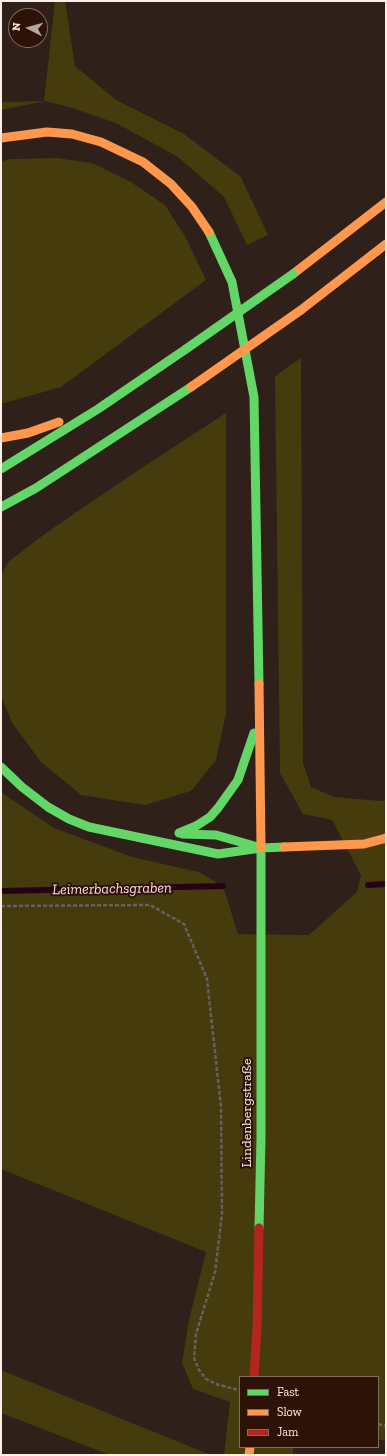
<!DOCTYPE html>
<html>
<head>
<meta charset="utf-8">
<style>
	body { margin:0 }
	#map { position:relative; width:387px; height:1456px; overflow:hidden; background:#2f2019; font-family:"Zilla Slab",serif }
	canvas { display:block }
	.frame { position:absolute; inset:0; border:2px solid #fdeee8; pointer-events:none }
	.legend { position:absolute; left:239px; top:1376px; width:140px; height:72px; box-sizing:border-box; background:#2d1208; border:1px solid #806a62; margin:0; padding:5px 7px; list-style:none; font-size:12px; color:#fdeee8 }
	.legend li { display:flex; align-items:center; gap:8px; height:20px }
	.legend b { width:20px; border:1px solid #806a62 }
	.north { position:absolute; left:8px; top:8px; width:40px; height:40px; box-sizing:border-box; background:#2d1208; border:1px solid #806a62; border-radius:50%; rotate:276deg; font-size:11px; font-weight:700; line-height:16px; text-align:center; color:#fdeee8 }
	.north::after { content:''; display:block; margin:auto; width:14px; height:18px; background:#b5a6a0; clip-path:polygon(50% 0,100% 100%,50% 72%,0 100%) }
</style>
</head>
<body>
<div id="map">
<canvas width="387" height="1456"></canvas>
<div class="frame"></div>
<ul class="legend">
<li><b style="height:5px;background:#63d668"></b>Fast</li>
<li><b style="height:5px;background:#ff974d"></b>Slow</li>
<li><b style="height:5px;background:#b3261e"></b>Jam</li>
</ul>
<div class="north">N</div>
</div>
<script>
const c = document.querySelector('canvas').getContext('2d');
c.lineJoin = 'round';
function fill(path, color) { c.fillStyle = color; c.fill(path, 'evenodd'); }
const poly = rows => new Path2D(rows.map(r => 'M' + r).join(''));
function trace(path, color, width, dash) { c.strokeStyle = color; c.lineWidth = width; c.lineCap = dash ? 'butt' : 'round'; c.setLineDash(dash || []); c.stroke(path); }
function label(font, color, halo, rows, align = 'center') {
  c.font = font + ' "Zilla Slab",serif'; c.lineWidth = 4; c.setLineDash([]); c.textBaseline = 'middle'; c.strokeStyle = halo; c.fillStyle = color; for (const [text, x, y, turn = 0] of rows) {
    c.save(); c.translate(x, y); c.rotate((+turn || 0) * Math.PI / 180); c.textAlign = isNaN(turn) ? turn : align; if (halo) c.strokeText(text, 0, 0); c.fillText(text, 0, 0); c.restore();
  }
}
const green = poly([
	[55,1,65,1,75,66,116,100,184,134,241,177,268,235,247,245,224,197,178,157,118,124,73,108,45,101,1,110,1,102,44,101],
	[57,158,92,163,131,182,165,205,186,238,206,280,61,387,1,404,1,162,10,159],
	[301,358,303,763,311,787,334,797,380,801,386,800,386,1441,378,1439,378,1377,240,1377,240,1447,293,1447,293,1455,224,1455,230,1402,193,1389,182,1363,189,1320,206,1252,1,1169,1,792,54,828,132,857,199,872,223,886,238,934,309,935,357,892,361,875,332,820,303,814,280,773,275,376],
	[226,413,226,713,216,760,191,791,145,805,81,795,41,762,13,724,1,696,1,575,8,562,46,533,137,471],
	[1,1370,211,1455,110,1455,1,1413]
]);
const stream = poly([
	[368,885,386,884],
	[1,891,223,886]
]);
const path = poly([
	[1,906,150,905,184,924,207,979,221,1107,222,1214,215,1272,196,1334,194,1358,199,1370,206,1379,216,1384,238,1390],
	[378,1424,386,1426]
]);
const fast = poly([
	[209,232,232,282,254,397,259,684],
	[1,469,98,409,186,349],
	[1,507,36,488,191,387],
	[1,767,22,787,48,807,69,819,89,827,218,854,261,848],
	[179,833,196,826,210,817,218,808,238,780,254,733],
	[182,834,216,835,258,847],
	[259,1228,261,1138,261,848,284,847]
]);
const slow = poly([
	[1,138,47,132,72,134,101,142,143,162,171,184,192,207,209,232],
	[293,274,386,202],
	[301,310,386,244],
	[1,438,28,433,59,422],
	[259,684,261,848],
	[284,847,364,844,386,838],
	[249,1455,250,1447]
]);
const jam = poly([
	[254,1377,257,1328,259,1228]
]);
const fastBridge = poly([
	[186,349,293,274]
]);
const slowBridge = poly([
	[191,387,301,310]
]);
const streetNames = [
	["Lindenbergstraße",247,1113,-90]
];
const waterNames = [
	["Leimerbachsgraben",112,889,-1]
];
fill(green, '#453b0c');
trace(stream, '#250317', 6);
trace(path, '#6a605f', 2.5, [4, 2]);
trace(fast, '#63d668', 9);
trace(slow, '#ff974d', 9);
trace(jam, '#b3261e', 9);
trace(fastBridge, '#63d668', 9);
trace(slowBridge, '#ff974d', 9);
label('14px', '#fdeee8', '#2d1208', streetNames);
label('italic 15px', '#fad9ea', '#2d1208', waterNames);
</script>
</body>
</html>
